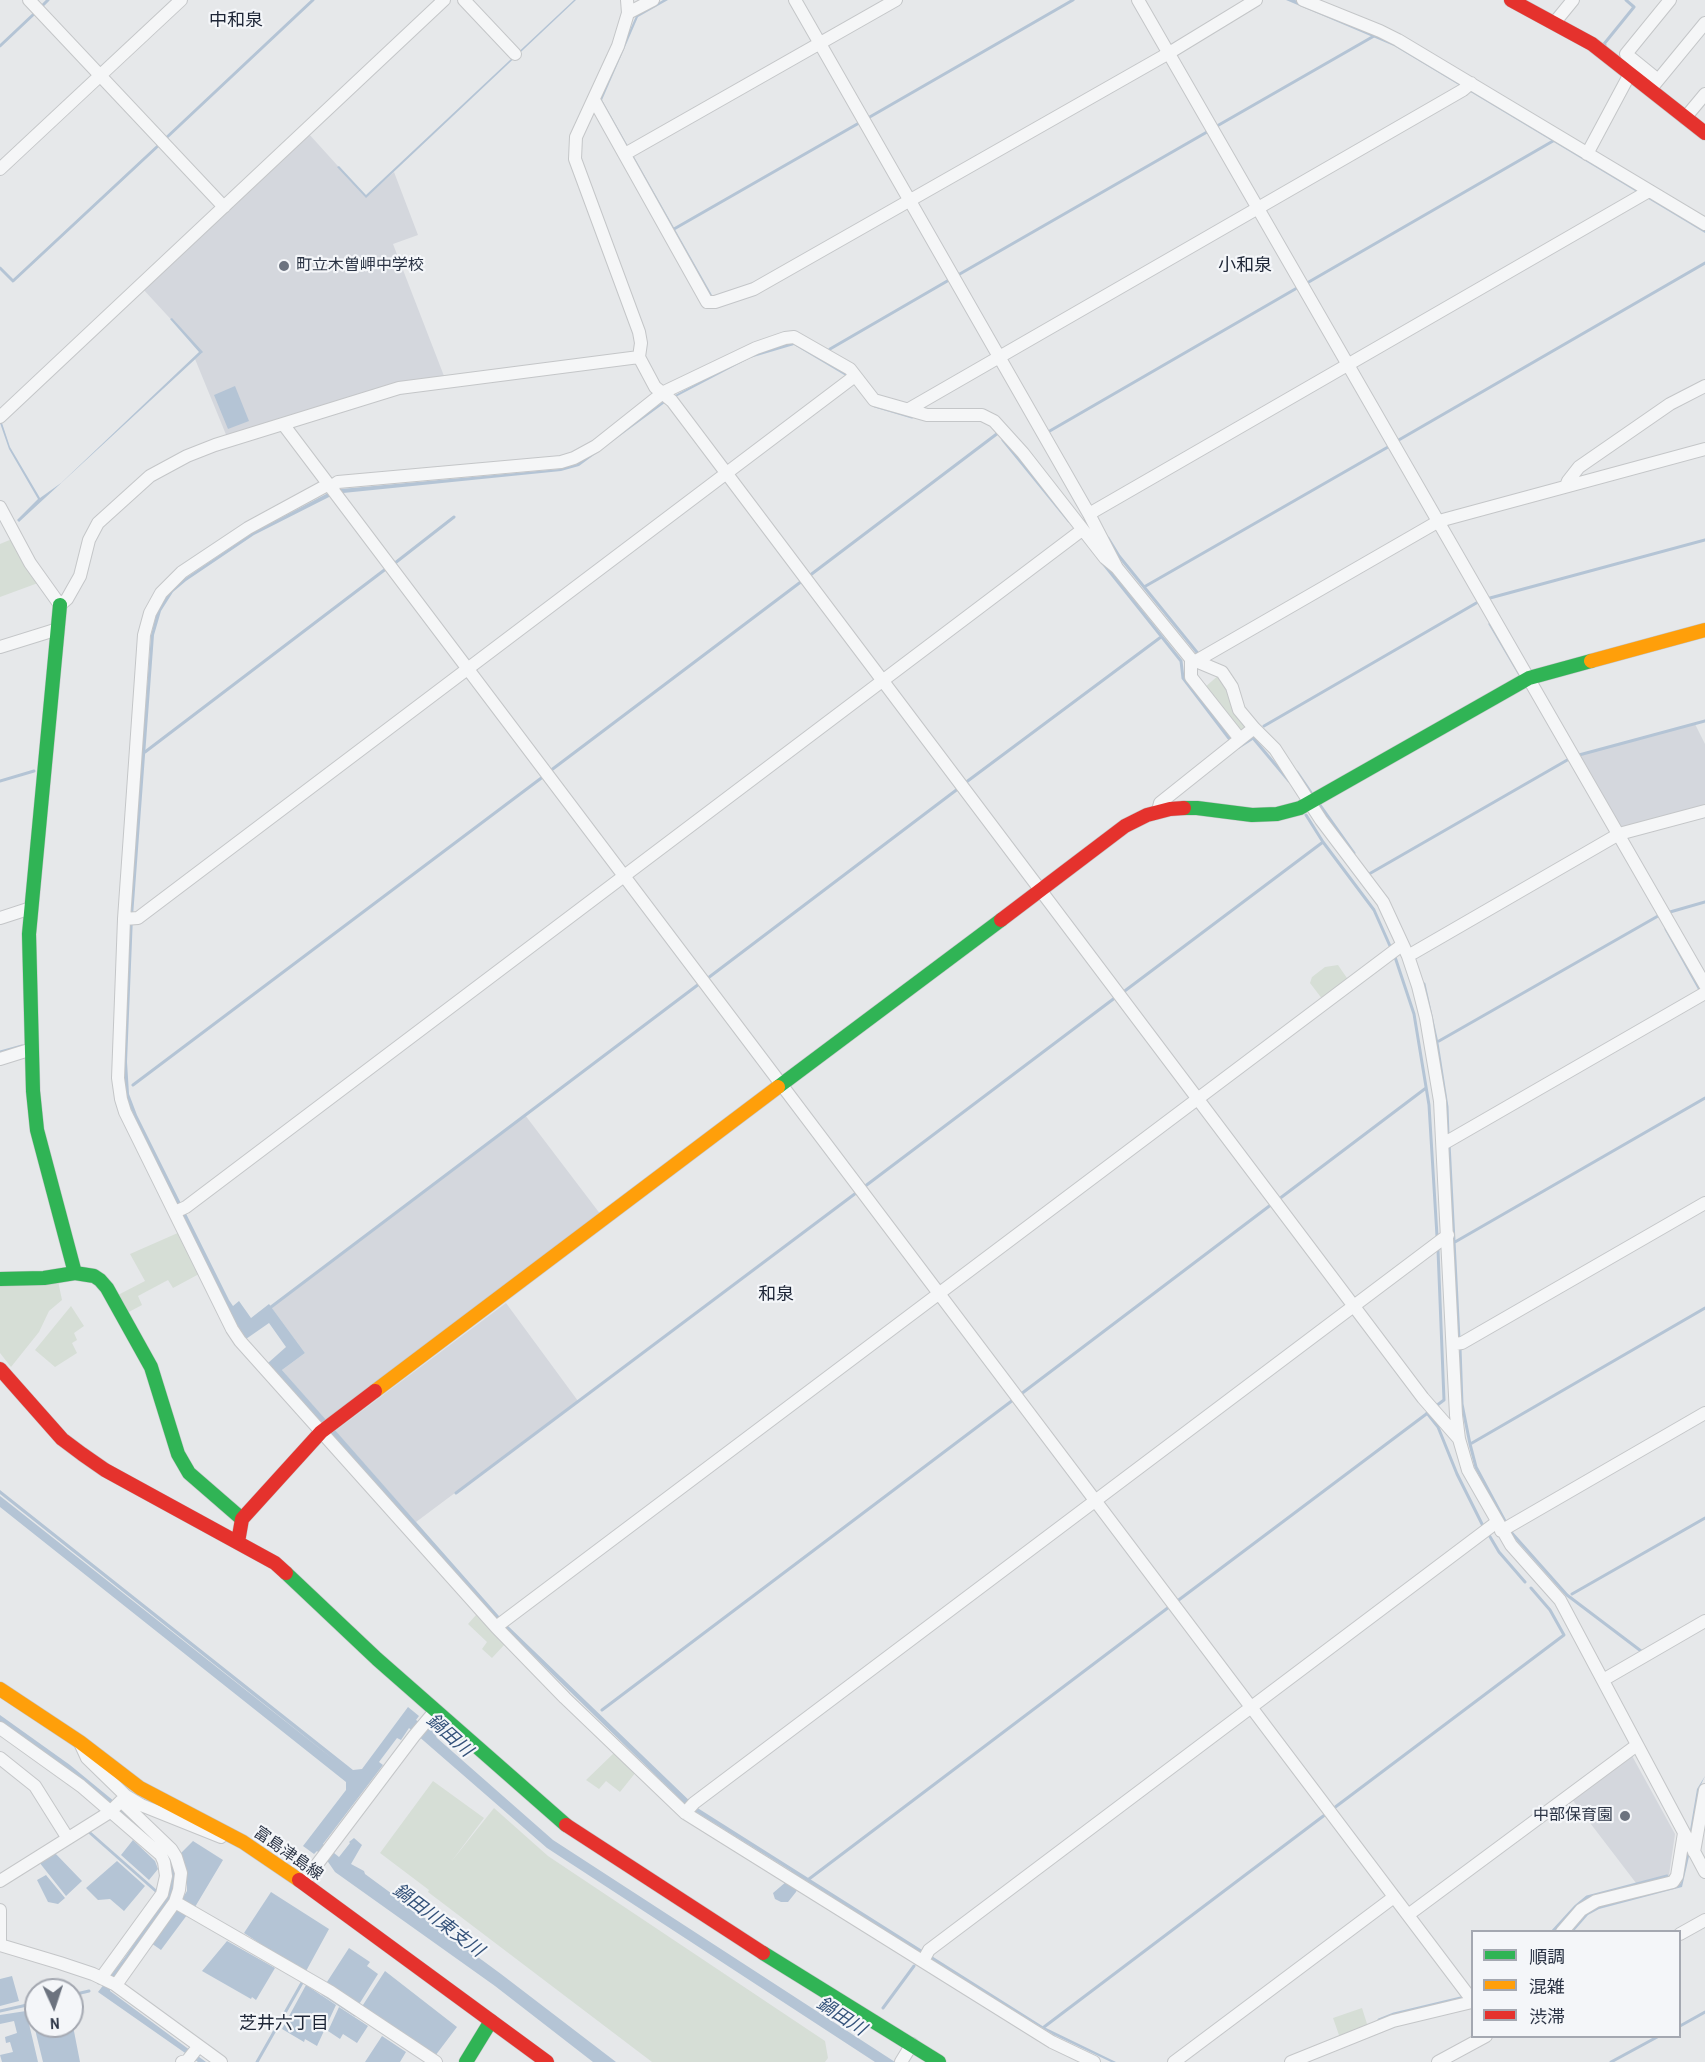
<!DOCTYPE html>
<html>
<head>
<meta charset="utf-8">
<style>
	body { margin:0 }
	#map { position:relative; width:1705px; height:2062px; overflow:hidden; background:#e6e8ea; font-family:"Archivo Narrow","Noto Sans JP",sans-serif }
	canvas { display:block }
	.legend { position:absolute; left:1471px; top:1930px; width:210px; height:108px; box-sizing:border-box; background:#f4f6f9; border:2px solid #a4a8b1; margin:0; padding:8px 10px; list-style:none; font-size:18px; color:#2b3445 }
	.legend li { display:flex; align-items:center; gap:12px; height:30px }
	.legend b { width:30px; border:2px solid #a4a8b1 }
	.north { position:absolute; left:24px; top:1978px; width:60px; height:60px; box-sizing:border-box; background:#f4f6f9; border:2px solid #a4a8b1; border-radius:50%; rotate:177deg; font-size:16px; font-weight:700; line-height:24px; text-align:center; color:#2b3445 }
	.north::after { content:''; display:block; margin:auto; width:21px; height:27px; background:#6c737f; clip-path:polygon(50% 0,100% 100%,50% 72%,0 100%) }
</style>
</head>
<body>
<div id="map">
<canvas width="1705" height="2062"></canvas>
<ul class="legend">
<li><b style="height:8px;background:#30b455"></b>順調</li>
<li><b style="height:8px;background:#ff9f0a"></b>混雑</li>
<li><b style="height:8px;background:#e5322d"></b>渋滞</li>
</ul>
<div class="north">N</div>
</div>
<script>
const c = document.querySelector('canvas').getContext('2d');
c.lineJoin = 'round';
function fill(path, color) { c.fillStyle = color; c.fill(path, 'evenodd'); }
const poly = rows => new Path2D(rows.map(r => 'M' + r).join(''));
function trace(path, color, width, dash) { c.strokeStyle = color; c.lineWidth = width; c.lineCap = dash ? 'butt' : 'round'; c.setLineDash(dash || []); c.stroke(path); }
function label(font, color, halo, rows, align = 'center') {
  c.font = font + ' "Archivo Narrow","Noto Sans JP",sans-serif'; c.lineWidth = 4.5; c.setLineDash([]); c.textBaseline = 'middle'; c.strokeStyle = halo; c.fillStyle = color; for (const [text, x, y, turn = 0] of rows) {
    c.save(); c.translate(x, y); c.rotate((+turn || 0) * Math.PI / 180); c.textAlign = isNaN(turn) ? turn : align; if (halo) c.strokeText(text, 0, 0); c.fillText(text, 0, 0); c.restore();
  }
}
const built = poly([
	[308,133,366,197,394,172,418,235,393,244,444,376,227,437,195,359,202,353,142,288],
	[1695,724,1705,744,1705,806,1620,828,1579,755],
	[525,1115,601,1215,326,1421,282,1370,305,1353,271,1307],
	[506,1303,578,1401,416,1522,335,1431],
	[1631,1754,1675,1834,1669,1875,1636,1883,1571,1798]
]);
const green = poly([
	[12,539,38,583,0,597,0,544],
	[1220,674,1250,727,1242,733,1204,688],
	[1338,965,1349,981,1323,1000,1310,983,1312,977,1325,967],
	[180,1232,199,1274,173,1288,168,1280,138,1296,142,1305,127,1313,118,1295,145,1281,130,1254],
	[58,1281,62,1300,49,1311,39,1332,11,1367,0,1353,0,1284],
	[71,1306,84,1326,74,1333,77,1340,72,1343,77,1353,55,1367,35,1350],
	[476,1615,480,1615,505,1644,492,1658,482,1649,487,1642,468,1624],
	[615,1752,636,1772,620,1792,606,1781,599,1789,586,1780],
	[433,1781,484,1818,451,1862,494,1808,548,1856,825,2041,828,2058,825,2062,652,2062,428,1892,429,1890,380,1853],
	[1362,2008,1368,2027,1340,2038,1333,2018]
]);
const water = poly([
	[574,0,576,0,366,198,337,167,339,166,366,195],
	[663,0,668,0,638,17,602,100,712,295,709,296,599,100,636,16],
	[1286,0,1295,0,1377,34,1705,229,1705,233,1394,46],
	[172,318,203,352,19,522,17,520,38,499,9,449,0,423,0,417,10,447,40,498,61,483,199,352,170,319],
	[789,343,793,343,848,374,846,376,794,345,750,358,666,402,579,466,561,471,343,493,331,496,254,535,186,581,173,592,161,611,154,635,133,916,127,1062,129,1094,137,1115,229,1300,233,1306,239,1301,251,1318,269,1304,305,1353,282,1370,506,1624,696,1807,1044,2027,1116,2062,1111,2062,1054,2035,927,1958,805,1880,802,1879,796,1892,788,1902,781,1902,775,1899,773,1893,787,1881,791,1875,791,1871,688,1807,503,1626,268,1363,286,1347,269,1323,246,1339,235,1327,130,1107,124,1090,123,1061,129,917,151,635,157,611,171,590,184,579,252,533,330,492,341,489,559,469,577,464,664,401,748,356],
	[235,386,249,421,228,429,214,395],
	[0,1490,353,1770,362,1769,408,1707,419,1716,416,1720,433,1731,437,1738,553,1840,895,2062,875,2062,547,1848,409,1728,401,1740,397,1738,379,1762,383,1765,323,1844,339,1857,350,1843,349,1842,354,1838,362,1845,351,1864,364,1871,365,1874,501,1974,616,2062,593,2062,495,1986,335,1872,326,1859,317,1851,314,1854,303,1846,346,1790,346,1782,0,1507,0,1496,342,1766,0,1494],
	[0,1715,70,1765,126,1811,160,1840,178,1869,175,1892,110,1988,110,1991,206,2062,198,2062,98,1992,125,1957,167,1895,170,1867,66,1768,0,1722],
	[1705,1776,1699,1789,1690,1852,1682,1887,1599,1909,1588,1915,1574,1931,1571,1932,1586,1914,1599,1906,1674,1888,1681,1883,1697,1789],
	[133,1840,155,1861,158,1869,149,1880,121,1855],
	[193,1841,223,1860,195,1907,182,1899,187,1891,187,1886,180,1854],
	[54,1852,82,1881,66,1896,39,1862],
	[117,1861,145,1886,124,1911,110,1899,98,1900,86,1888],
	[46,1875,65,1898,58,1904,48,1902,37,1880],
	[271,1892,329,1929,305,1973,244,1933],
	[177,1909,187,1915,161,1950,151,1943],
	[227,1941,275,1968,256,2000,252,1997,251,1999,202,1971],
	[349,1948,370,1962,367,1966,378,1974,358,2006,325,1985],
	[385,1971,457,2027,435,2056,361,2008],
	[12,1976,19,2001,0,2006,0,1979],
	[306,1985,336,2005,317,2046,305,2039,304,2042,282,2029],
	[36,2007,36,2026,72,2026,72,2021,80,2062,43,2062,30,2009],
	[339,2007,368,2026,357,2043,343,2034,340,2039,328,2031],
	[26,2011,38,2062,2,2062,0,2055,13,2052,10,2042,6,2043,5,2037,17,2033,14,2021,0,2024,0,2015],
	[382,2036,406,2052,400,2062,365,2062]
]);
const stream = poly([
	[41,7,48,0],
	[1605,45,1604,44,1634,7,1626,0],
	[0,46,36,12],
	[868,118,1073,0],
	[1217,126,1374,36],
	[165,139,313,0],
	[674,229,859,123],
	[0,268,13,281,160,144],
	[958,275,1207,132],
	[1307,283,1553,141],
	[830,349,949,280],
	[875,406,912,417],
	[1048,432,1297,288],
	[1003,440,1069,521],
	[1397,441,1705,263],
	[1108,538,1119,556,1200,656],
	[1102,562,1181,661,1183,678,1231,741],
	[395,563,454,517],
	[809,576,998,433],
	[1144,587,1388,447],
	[1490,598,1705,540],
	[1490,624,1520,675],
	[1264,726,1478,602],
	[1239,747,1253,738,1289,781],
	[145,752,387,568],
	[1579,755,1705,721],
	[550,771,802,581],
	[1297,772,1312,794],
	[0,781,34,771],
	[965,783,1161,637],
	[1320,805,1354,853],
	[1306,815,1323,842,1374,910,1390,946],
	[1369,874,1569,759],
	[1670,912,1705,902],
	[1666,929,1699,988],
	[1395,957,1414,1014,1429,1105,1437,1236],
	[708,978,959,788],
	[1424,984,1437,1043,1447,1107,1448,1136],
	[1122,993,1323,842],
	[1439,1041,1658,916],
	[0,1052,22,1046],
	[133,1085,544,776],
	[1449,1143,1459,1339],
	[864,1187,1116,997],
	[1279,1199,1426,1088],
	[1455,1242,1705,1098],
	[271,1307,699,984],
	[1460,1348,1462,1404,1470,1444,1476,1467,1506,1523],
	[1021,1394,1272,1204],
	[1436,1406,1444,1400,1438,1250],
	[1427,1413,1438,1427,1457,1474,1483,1526],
	[1472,1443,1705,1308],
	[456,1493,856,1193],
	[1510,1531,1567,1595,1641,1651],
	[1489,1535,1499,1552,1525,1582],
	[1572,1594,1705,1518],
	[1176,1602,1429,1412],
	[602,1710,1013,1400],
	[1334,1808,1564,1635,1550,1610,1531,1588],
	[89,1832,157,1892],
	[809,1879,1169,1607],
	[1552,1932,1575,1907,1587,1897,1667,1876],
	[323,1994,355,2015],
	[72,1995,89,1991],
	[883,2008,914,1966],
	[0,2011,36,2003],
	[1379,2020,1394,2014,1465,1997],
	[1680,2026,1705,2012],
	[1044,2027,1326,1814],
	[257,2062,303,1981],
	[1611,2062,1659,2036]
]);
const street = poly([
	[29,0,224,207],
	[464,0,515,54],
	[627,0,628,13,618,46,576,137,575,159,639,332,641,343,639,357,655,387,672,401,1423,1398,1459,1439],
	[795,0,1089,514,1117,568,1191,659,1191,677,1240,739],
	[1138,0,1705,985],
	[1303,0,1380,31,1398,40,1705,224],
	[628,13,653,0],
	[1555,22,1573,0],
	[1658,80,1626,54,1670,0],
	[1654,85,1705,23],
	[594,100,707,302,715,302,754,289,1169,53,1256,0],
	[1685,118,1705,94],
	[625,154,896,0],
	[1587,154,1633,68],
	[0,169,181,0],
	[909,409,1463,90,1471,83],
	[0,417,444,0],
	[283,424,1472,2000],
	[329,484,248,528,182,572,161,593,150,613,144,635,124,919,118,1078,121,1099,125,1112,232,1329,240,1341,496,1627,565,1698,685,1813,1052,2042,1094,2062],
	[1566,486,1568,481,1579,467,1670,404,1705,386],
	[331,487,338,482,561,462,574,458,596,446,664,392,756,348,785,338,794,337,850,369,874,400,927,415,982,415,994,421,1023,453,1105,558,1117,568],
	[0,507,30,563,60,605,67,599,80,576,89,540,98,523,150,476,187,456,215,445,399,388,639,357],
	[1089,514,1649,191],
	[0,647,58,629],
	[1191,659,1222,672,1232,687,1239,710,1254,728],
	[1196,661,1439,521,1705,449],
	[1158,811,1160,803,1254,728,1275,749,1321,820,1383,902,1408,956,1418,986,1426,1018,1440,1101,1456,1415,1459,1439,1468,1470,1511,1545,1560,1600,1705,1872],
	[0,918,31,908],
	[124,919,138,918,855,376],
	[1408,956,1619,834,1705,811],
	[0,1059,32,1049],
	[1443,1144,1705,993],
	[175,1212,186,1207,1082,530],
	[1454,1344,1462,1343,1705,1203],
	[1501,1531,1705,1413],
	[496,1627,1402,945],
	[1603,1680,1705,1621],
	[0,1728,81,1786,161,1855,164,1862,166,1876,162,1894,101,1978],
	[0,1758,35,1786,67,1837],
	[126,1796,141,1805,221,1837],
	[685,1813,694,1803,1448,1235],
	[1694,1852,1705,1790],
	[0,1881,110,1812,126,1796,87,1758,81,1745],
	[303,1883,414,1736,435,1711],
	[175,1902,331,1992,436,2062],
	[0,1910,0,1945],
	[1408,1915,1637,1745],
	[1562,1932,1581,1910,1596,1901,1673,1882,1677,1876,1684,1833],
	[1680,1934,1705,1920],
	[0,1945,60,1963,93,1974,114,1984,221,2062],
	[923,1961,929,1950,1497,1522],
	[116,1985,175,1902,179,1890,181,1873,176,1857,171,1849,121,1801],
	[182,2062,187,2061,198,2047],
	[901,2062,912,2044],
	[1174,2062,1394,1897],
	[1291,2062,1393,2021,1472,2002],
	[1438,2062,1486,2036]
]);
const fast = poly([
	[60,605,29,934,33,1091,37,1130,75,1273],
	[1184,808,1197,808,1252,815,1277,814,1300,808,1529,678,1591,661],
	[778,1087,1001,920],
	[0,1279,44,1278,75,1273,94,1276,100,1280,107,1288,151,1367,178,1454,189,1473,242,1519],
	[286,1573,377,1659,566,1825],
	[763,1953,939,2062],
	[466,2062,491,2021]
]);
const slow = poly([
	[1591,661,1705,630],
	[375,1391,778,1087],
	[0,1689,80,1742,140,1788,243,1842,299,1880]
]);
const jam = poly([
	[1511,0,1592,44,1705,133],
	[1001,920,1125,826,1147,815,1170,809,1184,808],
	[0,1369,62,1439,82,1454,105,1470,275,1563,286,1573],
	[238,1542,242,1519,321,1432,375,1391],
	[566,1825,763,1953],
	[299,1880,547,2062]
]);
const markers = [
	[284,266,6,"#6c737f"],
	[1625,1816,6,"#6c737f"]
];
const poiNames = [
	["町立木曽岬中学校",296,266],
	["中部保育園",1613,1816,"right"]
];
const streetNames = [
	["富島津島線",288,1854,35]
];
const neighbourhoodNames = [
	["中和泉",236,21],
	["小和泉",1245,266],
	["和泉",776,1295],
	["芝井六丁目",284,2024]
];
const waterNames = [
	["鍋田川",449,1736,42],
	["鍋田川東支川",438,1921,37],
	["鍋田川",841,2017,33]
];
fill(built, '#d4d7dd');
fill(green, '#d6ded6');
fill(water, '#b4c4d5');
trace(stream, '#b4c4d5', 3);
trace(street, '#c4c6c8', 14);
trace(fast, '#c4c6c8', 15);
trace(slow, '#c4c6c8', 15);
trace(jam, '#c4c6c8', 15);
trace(street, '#f5f6f7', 12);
trace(fast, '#30b455', 14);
trace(slow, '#ff9f0a', 14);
trace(jam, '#e5322d', 14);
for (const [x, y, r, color] of markers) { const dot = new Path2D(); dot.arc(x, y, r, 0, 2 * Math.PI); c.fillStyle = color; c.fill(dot); trace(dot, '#f4f6f9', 2); }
label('16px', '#2b3445', '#f4f6f9', poiNames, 'left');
label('16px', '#2b3445', '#f4f6f9', streetNames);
label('18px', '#1d2536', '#f4f6f9', neighbourhoodNames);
label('italic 18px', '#34527a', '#f4f6f9', waterNames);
</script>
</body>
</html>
